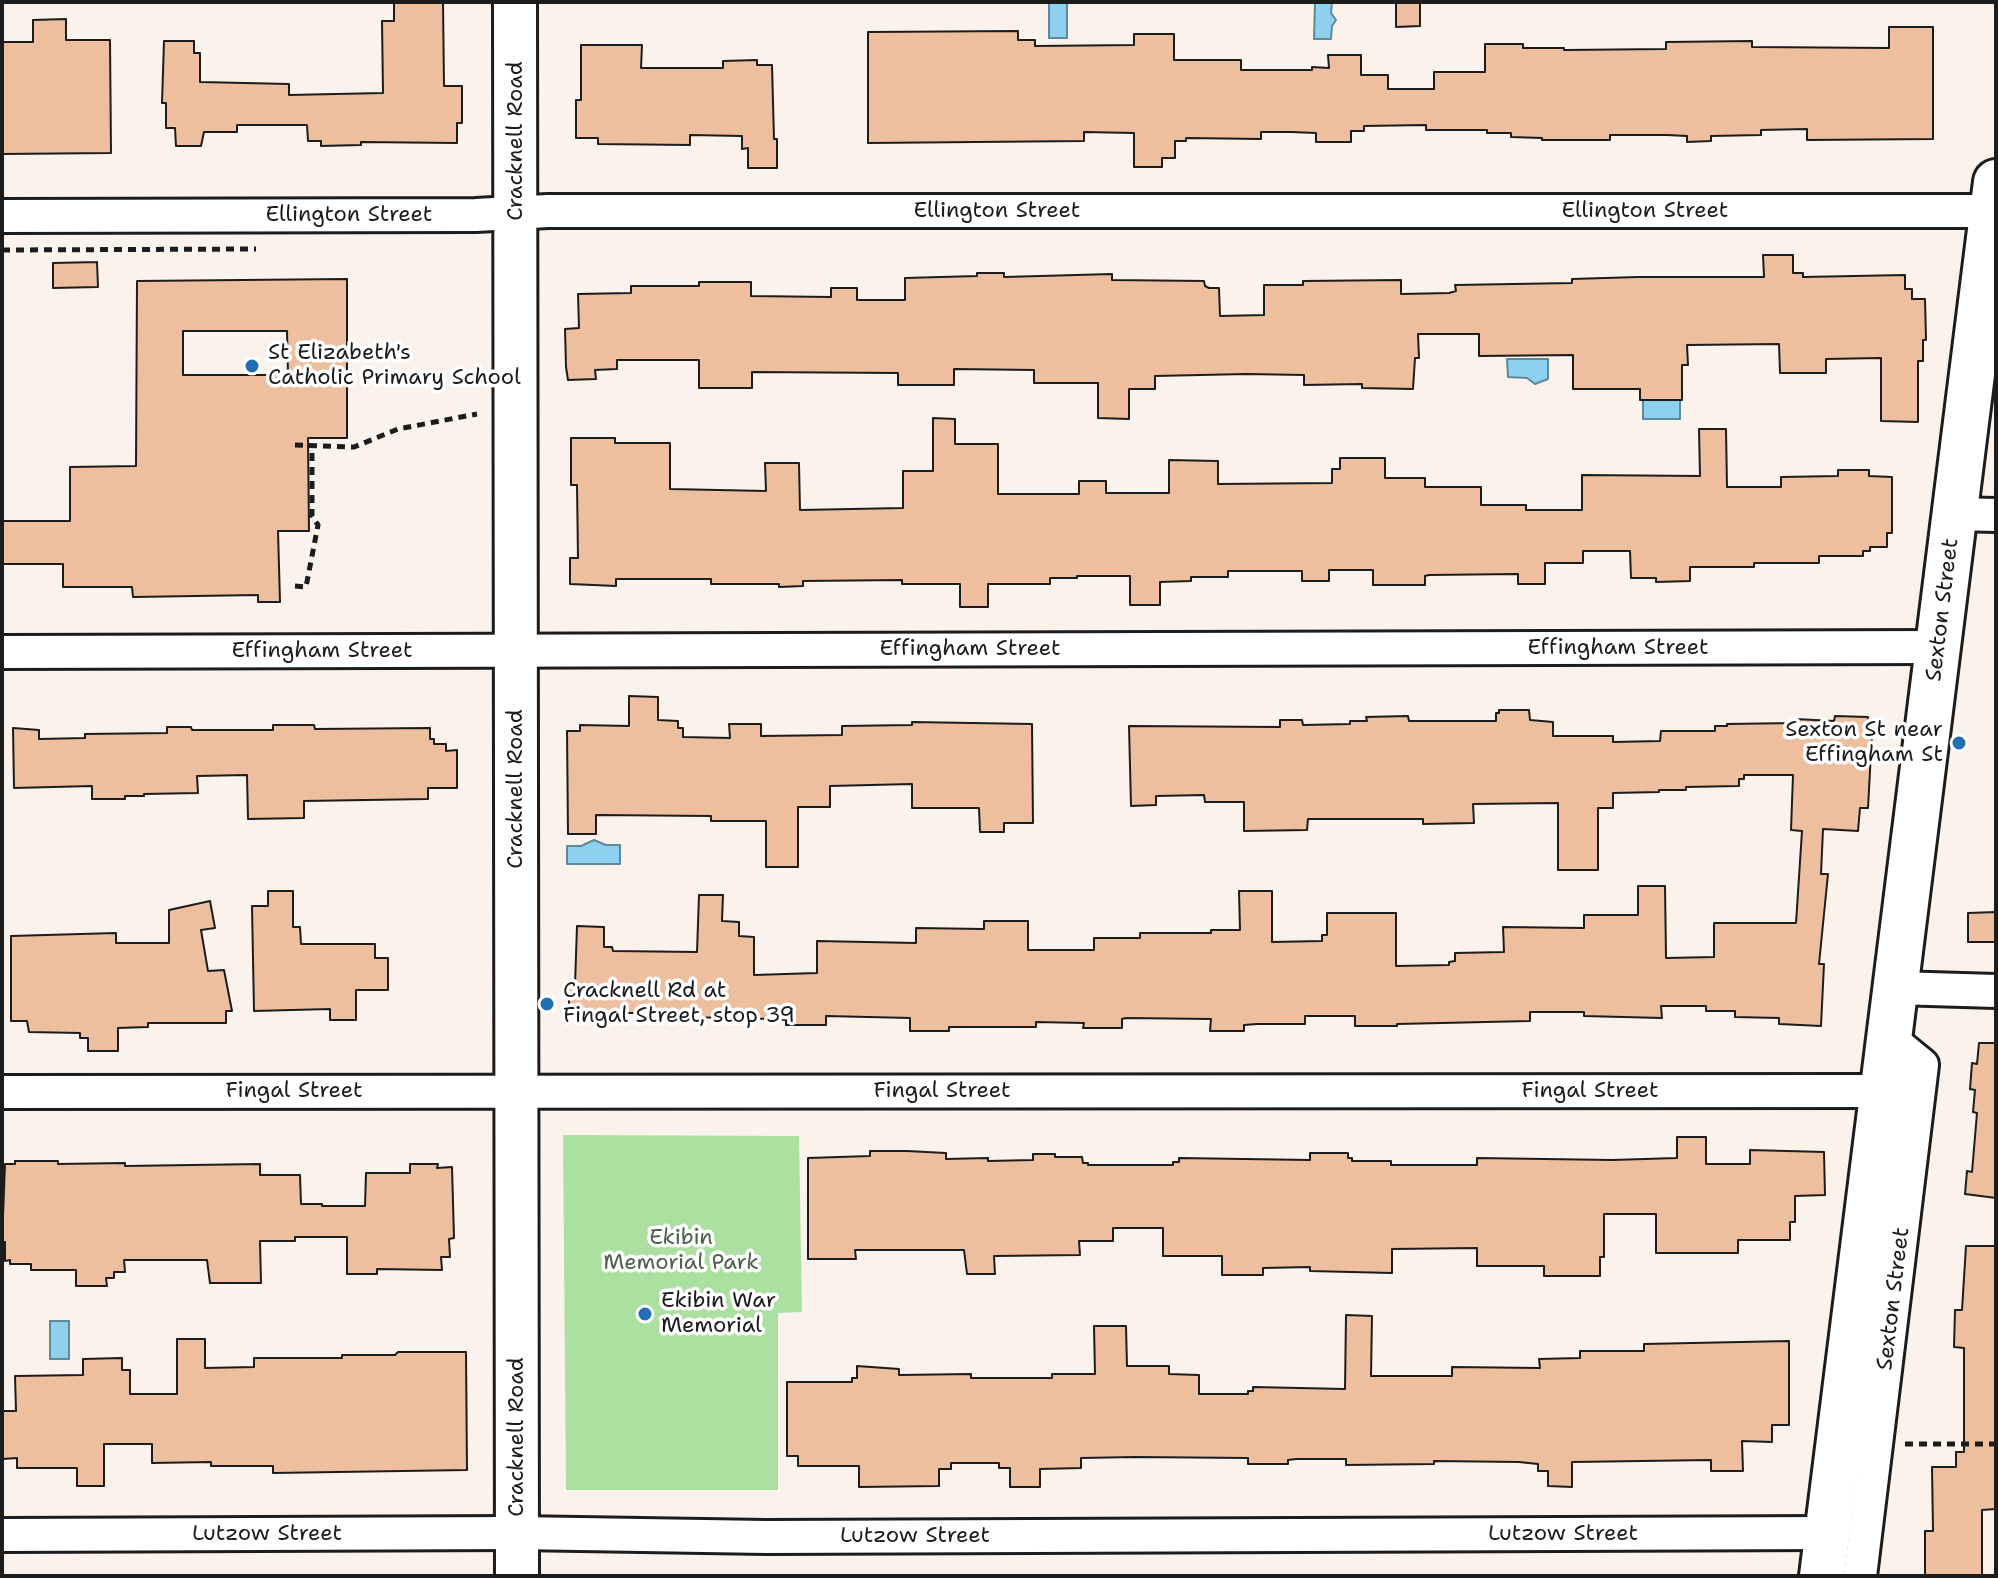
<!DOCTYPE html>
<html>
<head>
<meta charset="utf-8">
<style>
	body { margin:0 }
	#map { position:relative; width:1998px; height:1578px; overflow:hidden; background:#fcf2ec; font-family:"Shantell Sans",sans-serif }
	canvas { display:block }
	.frame { position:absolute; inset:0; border:4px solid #1c1c1c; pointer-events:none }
</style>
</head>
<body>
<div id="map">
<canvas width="1998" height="1578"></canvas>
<div class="frame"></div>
</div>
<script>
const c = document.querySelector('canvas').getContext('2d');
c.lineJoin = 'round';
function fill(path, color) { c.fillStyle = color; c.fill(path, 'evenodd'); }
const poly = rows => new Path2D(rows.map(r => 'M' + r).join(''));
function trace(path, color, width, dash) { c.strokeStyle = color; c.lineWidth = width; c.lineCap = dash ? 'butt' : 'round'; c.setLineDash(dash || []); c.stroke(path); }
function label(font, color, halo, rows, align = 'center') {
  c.font = font + ' "Shantell Sans",sans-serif'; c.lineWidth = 7; c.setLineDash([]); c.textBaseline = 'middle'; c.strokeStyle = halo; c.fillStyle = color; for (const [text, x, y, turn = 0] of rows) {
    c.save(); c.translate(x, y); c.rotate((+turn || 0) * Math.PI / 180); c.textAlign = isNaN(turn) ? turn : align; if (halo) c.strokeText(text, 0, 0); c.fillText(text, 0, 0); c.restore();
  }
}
const green = poly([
	[563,1135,799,1136,802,1312,778,1313,778,1490,566,1490]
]);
const water = poly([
	[1049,2,1067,2,1067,38,1049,38,1049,2],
	[1315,2,1332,2,1331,13,1336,20,1332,26,1331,39,1314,39,1315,2],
	[1507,359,1548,359,1548,379,1535,384,1527,378,1508,377,1507,359],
	[1643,400,1680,400,1680,419,1643,419,1643,400],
	[594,840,606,845,620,845,620,864,567,864,567,846,581,846,594,840],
	[50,1321,69,1321,69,1359,50,1359,50,1321]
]);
const building = poly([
	[394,2,443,2,444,86,462,86,462,123,457,123,457,143,361,142,361,145,321,146,321,141,308,141,307,125,237,125,237,132,204,132,201,146,176,146,175,128,166,128,166,103,162,103,164,41,194,41,194,53,200,53,200,82,289,84,289,95,383,93,382,21,394,21,394,2],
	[1396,2,1420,2,1420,26,1396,27,1396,2],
	[66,19,66,40,110,40,111,153,2,154,2,42,33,42,33,20,66,19],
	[1889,27,1933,27,1933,139,1807,140,1807,129,1761,130,1761,135,1711,136,1711,141,1687,142,1687,136,1667,135,1610,135,1610,140,1542,140,1542,138,1511,137,1511,133,1487,133,1487,130,1426,130,1426,125,1364,126,1364,131,1351,131,1351,142,1316,142,1316,133,1291,132,1261,132,1261,139,1186,138,1186,141,1175,141,1175,158,1162,158,1162,167,1134,167,1134,133,1084,132,1084,141,868,143,868,32,1018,31,1018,40,1035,40,1035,46,1134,45,1134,34,1174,34,1174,60,1241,60,1241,70,1312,70,1312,67,1329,68,1328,55,1361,55,1361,75,1388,75,1388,89,1434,89,1434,72,1485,72,1485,44,1523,44,1523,48,1564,48,1564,50,1666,49,1666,42,1752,41,1752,47,1889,48,1889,27],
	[581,45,642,45,641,68,723,68,723,61,757,60,757,65,772,65,774,139,777,139,777,168,748,168,748,148,742,149,742,136,690,135,690,145,598,144,598,138,576,138,576,100,581,100,581,45],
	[1763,255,1793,255,1793,273,1803,273,1803,277,1905,275,1905,289,1912,289,1912,299,1925,299,1926,340,1923,340,1923,361,1918,361,1918,422,1881,421,1881,358,1826,359,1826,373,1780,373,1779,344,1687,345,1688,365,1682,365,1682,400,1640,400,1640,389,1573,389,1573,355,1479,356,1479,334,1418,334,1419,358,1415,358,1413,389,1362,388,1362,384,1304,385,1304,375,1246,374,1155,376,1155,389,1129,389,1129,419,1098,418,1098,383,1034,383,1034,370,954,369,954,385,898,385,898,373,752,372,752,388,699,388,699,360,617,360,617,369,595,370,596,379,568,380,566,367,565,329,579,328,578,294,631,293,631,286,699,286,699,282,751,282,751,296,831,297,831,288,857,288,857,300,905,300,905,278,977,276,977,273,1004,273,1004,277,1112,274,1112,280,1204,281,1205,286,1209,288,1219,288,1220,316,1264,315,1264,285,1303,285,1303,281,1401,280,1401,294,1449,293,1456,291,1455,285,1572,283,1572,279,1638,277,1764,277,1763,255],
	[97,262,98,287,53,288,53,263,97,262],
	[347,279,347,438,308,438,309,531,278,531,280,602,258,602,258,595,133,597,132,587,63,587,63,564,2,564,2,521,70,521,70,467,136,466,137,281,347,279],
	[183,331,287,331,288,375,183,375,183,331],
	[933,418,955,419,955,444,998,444,998,494,1079,494,1079,481,1106,481,1106,493,1169,493,1169,460,1218,461,1218,484,1332,483,1332,469,1340,469,1340,458,1385,458,1385,478,1425,478,1425,487,1481,487,1481,505,1526,505,1526,510,1582,510,1582,475,1700,476,1699,429,1726,429,1727,487,1781,487,1781,477,1838,476,1838,470,1869,470,1869,476,1892,477,1892,533,1887,533,1887,547,1870,547,1870,551,1863,551,1863,556,1819,556,1819,563,1754,563,1754,567,1690,567,1690,581,1656,582,1656,578,1631,578,1630,551,1583,551,1583,563,1545,563,1545,584,1518,584,1518,574,1429,575,1425,576,1425,585,1373,585,1373,570,1329,570,1329,581,1302,581,1302,571,1228,571,1228,577,1191,577,1191,581,1160,582,1160,605,1130,605,1130,576,1077,576,1077,578,1050,578,1050,584,988,584,988,607,960,607,960,584,902,584,902,580,803,581,803,586,779,587,779,584,711,584,711,579,616,579,616,586,570,584,570,558,578,558,577,485,571,485,571,438,615,438,615,443,670,443,670,489,766,491,765,463,799,463,800,510,903,508,903,471,933,471,933,418],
	[629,696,658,697,658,720,678,721,678,728,683,728,683,737,730,738,729,724,761,724,761,736,842,735,842,726,912,725,912,722,1032,724,1033,823,1004,823,1004,832,980,832,979,808,912,808,912,784,830,786,830,807,798,807,798,867,766,867,766,821,711,821,711,816,596,815,596,834,568,834,567,731,580,731,580,725,629,726,629,696],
	[1499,710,1529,710,1530,720,1553,722,1553,736,1613,736,1613,742,1660,741,1661,731,1715,731,1715,726,1727,726,1727,724,1795,723,1795,719,1834,721,1835,716,1868,717,1867,733,1872,734,1868,808,1860,808,1858,831,1823,829,1821,874,1828,874,1819,964,1824,964,1821,1026,1779,1024,1779,1018,1735,1017,1735,1011,1706,1011,1706,1006,1661,1006,1662,1018,1584,1016,1584,1012,1530,1012,1530,1021,1397,1024,1397,1026,1355,1026,1355,1016,1305,1016,1305,1024,1257,1024,1244,1025,1244,1031,1210,1031,1211,1019,1126,1018,1122,1019,1122,1028,1083,1028,1084,1023,1036,1022,1036,1027,949,1027,949,1031,910,1031,910,1018,826,1016,826,1025,786,1025,786,1020,775,1019,636,1016,636,1013,569,1013,569,985,575,985,577,926,604,927,604,947,612,947,613,951,697,952,699,895,723,895,722,921,739,922,739,936,754,937,754,975,817,973,817,941,916,943,916,928,984,929,984,921,1028,921,1028,950,1094,950,1094,938,1140,938,1140,933,1211,933,1211,930,1240,930,1239,891,1272,891,1272,942,1322,941,1322,935,1327,935,1327,913,1396,913,1396,966,1449,965,1449,962,1455,961,1455,953,1504,952,1503,927,1584,928,1584,915,1638,915,1638,886,1665,886,1666,958,1714,957,1714,923,1796,923,1802,831,1791,830,1793,775,1744,775,1744,779,1739,779,1739,786,1686,787,1686,790,1659,790,1659,792,1613,793,1613,808,1598,808,1598,870,1558,870,1558,803,1473,804,1474,823,1423,824,1423,819,1308,819,1307,830,1244,831,1244,802,1205,802,1204,795,1156,796,1156,805,1131,806,1129,726,1280,727,1280,720,1302,720,1303,725,1350,724,1350,721,1367,721,1366,717,1408,716,1409,721,1496,721,1496,713,1499,713,1499,710],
	[273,725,314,725,315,729,430,728,430,739,434,739,434,744,446,744,446,751,457,750,457,788,428,788,428,799,304,801,304,818,248,819,247,775,197,776,198,793,144,794,144,796,125,796,125,799,92,799,92,786,14,788,13,728,39,730,39,739,85,738,85,734,167,733,167,727,191,727,192,730,273,730,273,725],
	[268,891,293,891,293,927,300,927,301,944,375,944,375,958,388,958,388,990,356,990,356,1020,330,1020,330,1009,254,1011,252,906,268,906,268,891],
	[210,901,215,928,201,930,208,971,224,970,232,1011,226,1011,226,1023,148,1023,148,1027,118,1028,118,1051,88,1051,88,1038,80,1038,80,1033,29,1032,27,1021,11,1021,11,936,116,933,116,943,169,943,169,910,210,901],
	[1996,912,1996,942,1968,942,1968,913,1996,912],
	[1979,1043,1996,1043,1996,1198,1965,1194,1967,1171,1972,1172,1977,1113,1973,1112,1975,1090,1970,1089,1972,1063,1977,1064,1979,1043],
	[1677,1137,1706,1137,1706,1164,1750,1164,1750,1150,1824,1152,1825,1195,1795,1196,1795,1222,1790,1222,1790,1240,1738,1240,1738,1253,1656,1253,1656,1214,1604,1214,1604,1257,1600,1257,1600,1276,1544,1276,1544,1266,1477,1266,1477,1248,1392,1249,1392,1273,1310,1271,1310,1267,1263,1268,1263,1275,1222,1275,1222,1256,1163,1256,1163,1228,1113,1228,1113,1241,1079,1241,1080,1255,994,1256,995,1274,967,1274,964,1250,855,1250,856,1259,808,1259,808,1158,870,1156,870,1151,907,1151,946,1153,946,1159,988,1158,988,1161,1033,1160,1033,1154,1055,1154,1055,1157,1082,1157,1083,1163,1088,1163,1088,1165,1173,1165,1173,1162,1179,1162,1179,1158,1310,1160,1310,1153,1348,1153,1348,1158,1352,1158,1352,1161,1391,1161,1391,1165,1477,1165,1477,1158,1612,1160,1677,1158,1677,1137],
	[15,1161,58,1161,58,1164,125,1163,125,1166,260,1164,260,1175,300,1175,301,1204,322,1204,322,1206,365,1206,366,1173,410,1173,410,1164,438,1164,437,1168,452,1167,454,1238,449,1239,450,1257,441,1257,442,1270,377,1269,377,1274,347,1274,347,1237,295,1237,295,1241,260,1241,261,1283,210,1283,207,1260,124,1260,125,1272,114,1272,114,1278,106,1278,107,1286,76,1286,76,1270,31,1270,31,1264,10,1264,10,1260,5,1261,5,1242,2,1242,5,1164,15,1164,15,1161],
	[1966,1246,1996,1246,1996,1509,1982,1510,1982,1576,1925,1576,1925,1531,1933,1531,1932,1467,1956,1467,1956,1452,1964,1452,1964,1348,1954,1347,1955,1310,1962,1310,1966,1246],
	[1346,1315,1372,1316,1371,1376,1452,1376,1452,1367,1540,1368,1539,1359,1580,1358,1580,1351,1644,1351,1644,1344,1789,1341,1789,1425,1772,1425,1772,1442,1742,1441,1743,1471,1711,1471,1711,1460,1572,1462,1572,1487,1548,1486,1548,1471,1538,1471,1538,1464,1519,1462,1434,1461,1434,1464,1346,1465,1346,1459,1296,1459,1288,1460,1288,1464,1248,1464,1248,1458,1135,1457,1081,1458,1081,1468,1040,1469,1040,1487,1010,1487,1010,1468,999,1468,999,1463,951,1463,951,1469,939,1469,939,1486,859,1487,859,1466,798,1466,798,1456,787,1456,787,1382,852,1382,852,1378,857,1378,857,1366,899,1369,899,1375,971,1374,971,1378,1052,1378,1052,1374,1095,1374,1094,1326,1126,1326,1127,1366,1169,1366,1169,1374,1199,1375,1199,1394,1248,1394,1248,1391,1253,1391,1253,1387,1345,1389,1346,1315],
	[177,1339,205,1339,205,1368,254,1367,254,1358,342,1358,342,1355,395,1355,398,1352,466,1352,467,1470,273,1473,273,1466,211,1466,211,1462,152,1463,152,1444,104,1444,104,1486,77,1486,77,1468,17,1468,17,1458,2,1459,2,1411,16,1411,15,1376,83,1375,83,1359,122,1358,122,1370,130,1370,130,1394,177,1394,177,1339]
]);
const path = poly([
	[2,250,256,249],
	[295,445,354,447,398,429,477,414],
	[295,586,306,587,318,525,312,516,312,446],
	[1905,1444,1996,1444]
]);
const minor = poly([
	[2,216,476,215,548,211,1993,211],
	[1955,514,1996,515],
	[2,652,1938,647],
	[1896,988,1996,991],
	[2,1092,1883,1091],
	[2,1535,517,1533,766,1537,1828,1533],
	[1860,1576,1922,1065,1889,1038]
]);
const tertiary = poly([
	[515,2,517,1576]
]);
const secondary = poly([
	[1822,1576,1996,182]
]);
const markers = [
	[252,366,8,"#1f6fb2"],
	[1959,743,8,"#1f6fb2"],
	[547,1004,8,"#1f6fb2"],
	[645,1314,8,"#1f6fb2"]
];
const streetNames = [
	["Cracknell Road",516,141,-90],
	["Ellington Street",997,211],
	["Ellington Street",1645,211],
	["Ellington Street",349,215],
	["Sexton Street",1943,610,-83],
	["Effingham Street",1618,648],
	["Effingham Street",970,649],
	["Effingham Street",322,651],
	["Cracknell Road",516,789,-90],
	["Fingal Street",294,1091],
	["Fingal Street",942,1091],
	["Fingal Street",1590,1091],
	["Sexton Street",1894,1299,-83],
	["Cracknell Road",517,1437,-90],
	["Lutzow Street",267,1534],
	["Lutzow Street",1563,1534],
	["Lutzow Street",915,1536]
];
const poiNames = [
	["St Elizabeth's",268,353],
	["Catholic Primary School",268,378],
	["Sexton St near",1943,730,"right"],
	["Effingham St",1943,755,"right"],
	["Cracknell Rd at",563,991],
	["Fingal Street, stop 39",563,1016],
	["Ekibin War",661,1301],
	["Memorial",661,1326]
];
const parkNames = [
	["Ekibin",681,1238],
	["Memorial Park",681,1263]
];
fill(green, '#ace0a1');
fill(water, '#8ed0ef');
trace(water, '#60889b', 2);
fill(building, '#eebf9e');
trace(building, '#1c1c1c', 2);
trace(minor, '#1c1c1c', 38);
trace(tertiary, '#1c1c1c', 48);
trace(secondary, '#1c1c1c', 50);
trace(path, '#1c1c1c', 5, [8, 6]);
trace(minor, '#fff', 32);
trace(tertiary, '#fff', 42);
trace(secondary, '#fff', 44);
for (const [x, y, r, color] of markers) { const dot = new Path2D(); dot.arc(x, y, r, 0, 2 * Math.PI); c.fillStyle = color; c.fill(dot); trace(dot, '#fff', 3); }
label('22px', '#1c1c1c', '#fff', streetNames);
label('22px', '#1c1c1c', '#fff', poiNames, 'left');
label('22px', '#4e614b', '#fff', parkNames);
</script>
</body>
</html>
